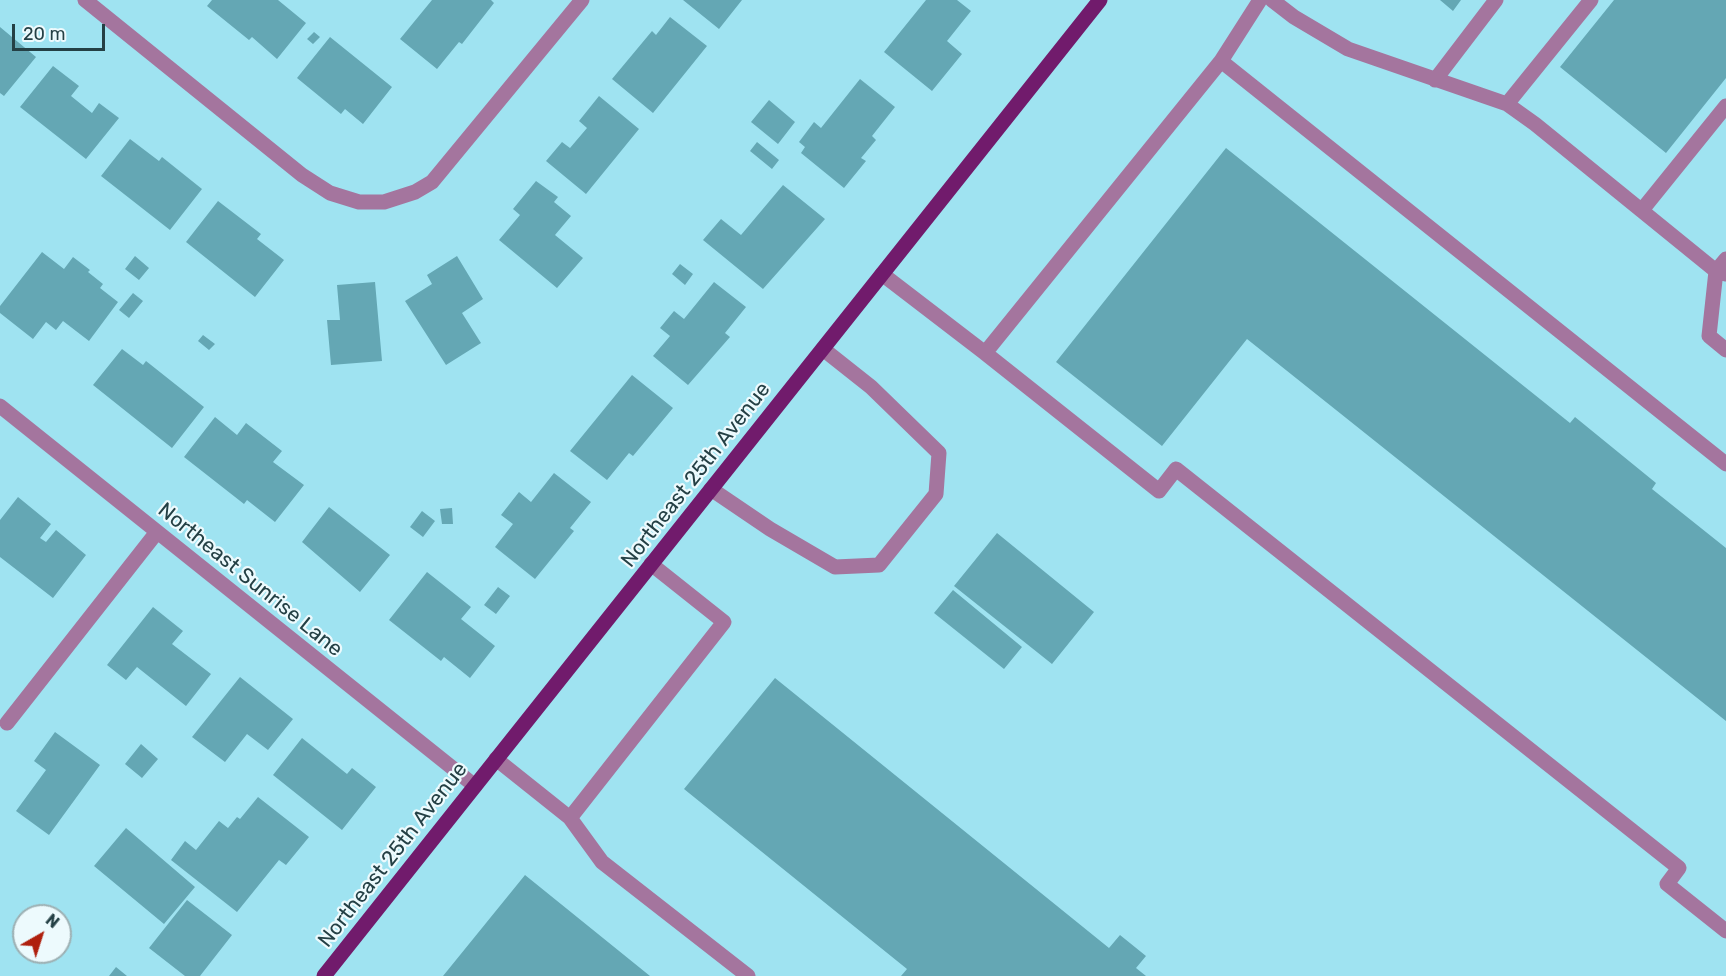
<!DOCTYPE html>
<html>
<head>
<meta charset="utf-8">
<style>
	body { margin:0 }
	#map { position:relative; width:1726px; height:976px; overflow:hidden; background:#9fe3f1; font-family:Rubik,sans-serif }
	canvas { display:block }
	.north { position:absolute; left:12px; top:904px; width:60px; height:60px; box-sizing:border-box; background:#edfafd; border:2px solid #9db0b3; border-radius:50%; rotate:39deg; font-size:16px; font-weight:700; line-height:24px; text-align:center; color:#244045 }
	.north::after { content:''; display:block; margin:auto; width:21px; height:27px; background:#af200e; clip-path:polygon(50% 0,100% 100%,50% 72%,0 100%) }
	.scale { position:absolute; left:12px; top:24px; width:93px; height:27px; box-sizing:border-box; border:3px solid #244045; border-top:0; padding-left:8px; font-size:18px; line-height:21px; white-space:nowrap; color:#244045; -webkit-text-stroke:4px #edfafd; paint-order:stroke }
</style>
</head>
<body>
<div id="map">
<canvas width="1726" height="976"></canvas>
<div class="north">N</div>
<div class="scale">20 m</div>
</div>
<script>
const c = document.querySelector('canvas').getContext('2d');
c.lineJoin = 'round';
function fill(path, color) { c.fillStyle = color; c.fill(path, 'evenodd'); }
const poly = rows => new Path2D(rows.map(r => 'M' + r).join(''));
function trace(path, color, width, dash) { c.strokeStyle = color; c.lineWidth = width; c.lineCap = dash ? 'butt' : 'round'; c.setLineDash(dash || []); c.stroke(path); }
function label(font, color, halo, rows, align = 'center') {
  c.font = font + ' Rubik,sans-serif'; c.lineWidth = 4.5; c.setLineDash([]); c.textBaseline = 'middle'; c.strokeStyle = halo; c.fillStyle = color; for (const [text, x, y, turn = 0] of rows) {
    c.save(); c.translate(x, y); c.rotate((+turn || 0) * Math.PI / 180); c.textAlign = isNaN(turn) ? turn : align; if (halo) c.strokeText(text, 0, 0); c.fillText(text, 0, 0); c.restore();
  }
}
const building = poly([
	[212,0,278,0,306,23,277,59,252,37,249,40,207,6],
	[432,0,491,0,494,3,462,44,459,42,437,69,400,39],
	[683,0,742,0,719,29],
	[926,0,957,0,971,11,947,41,962,54,932,91,884,52],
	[1440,0,1461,0,1453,11],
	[1614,0,1726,0,1726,78,1666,153,1560,67],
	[670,17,707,46,653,113,612,79,652,31,656,35],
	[0,27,36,57,4,96,0,93],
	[314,32,320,37,313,44,307,39],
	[330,37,392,87,363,124,345,109,341,114,297,78],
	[53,66,79,86,71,96,92,113,99,103,119,118,86,159,20,107],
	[860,79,895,107,872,136,876,140,861,158,866,161,844,188,801,153,805,147,799,142,814,122,821,128],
	[599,96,639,129,586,194,546,161,562,142,570,148,587,128,579,121],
	[769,100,795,122,778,144,751,122],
	[130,139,159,161,162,157,202,189,170,230,101,176],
	[757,142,779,160,772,169,750,151],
	[1226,148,1570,423,1575,417,1656,483,1652,489,1726,548,1726,721,1247,339,1162,446,1056,362],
	[536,181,558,197,554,202,571,216,555,235,583,258,557,288,499,240,520,215,513,209],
	[783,185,825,219,763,289,703,240,721,219,741,235],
	[218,201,261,234,257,239,284,260,255,297,186,242],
	[42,252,64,269,73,257,90,270,88,272,103,284,100,288,118,302,89,341,63,321,56,330,46,322,33,339,0,313,0,306],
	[135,256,149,268,139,280,125,269],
	[457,256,483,299,462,313,481,343,446,365,405,301,432,284,427,275],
	[680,264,693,274,685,285,672,274],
	[375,282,382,361,331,365,327,320,340,320,337,285],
	[714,282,746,307,725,333,730,337,688,385,653,356,670,336,660,328,674,311,684,319],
	[133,293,143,301,129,318,119,310],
	[203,335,215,344,209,350,198,341],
	[122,349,143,365,146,361,204,407,172,448,93,385],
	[632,375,673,408,633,456,629,453,607,480,570,451],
	[215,417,237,435,246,423,282,451,273,462,304,485,275,522,247,500,244,504,184,457],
	[554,473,591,502,570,528,574,531,535,579,495,547,513,524,501,515,519,492,531,502],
	[18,497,51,524,40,538,46,542,56,530,86,555,53,598,0,557,0,520],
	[329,507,390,555,360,592,302,542],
	[452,508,453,524,442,524,440,509],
	[422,511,435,521,423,537,410,527],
	[997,533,1094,612,1052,664,954,586],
	[427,572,471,607,461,619,495,646,470,678,444,657,441,661,389,620],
	[498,587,510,596,496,614,484,605],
	[953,590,1022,647,1004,669,934,613],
	[153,607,183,631,172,644,211,674,186,706,137,667,126,680,107,665],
	[240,677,293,719,268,750,247,734,225,762,192,737],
	[775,678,1109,948,1120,935,1146,956,1136,968,1146,976,901,976,907,969,684,789],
	[55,732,100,765,49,835,16,811,46,770,34,761],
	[302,738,347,774,352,768,376,787,342,830,273,775],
	[141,744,158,759,142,778,125,764],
	[258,797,309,837,286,865,279,860,237,912,171,860,185,841,196,850,219,821,228,828,237,817,240,819],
	[126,828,195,887,164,924,94,866],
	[525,875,650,976,443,976],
	[187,900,232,935,200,976,185,976,149,948],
	[116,967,127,976,109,976]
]);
const minor = poly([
	[85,0,302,175,330,193,359,202,384,202,415,192,432,182,582,0],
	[1272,0,1294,17,1348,49,1507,104,1535,124,1716,271,1726,274],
	[1221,61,1726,464],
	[1435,80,1496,0],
	[1507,104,1591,0],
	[1642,210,1726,106],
	[1726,259,1716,271,1709,336,1726,350],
	[882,274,985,353,1221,61,1260,0],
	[985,353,1159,491,1176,469,1679,868,1667,884,1726,931],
	[0,406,475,786],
	[711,489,770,529,835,567,879,565,936,494,939,453,871,387,823,349],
	[7,723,157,532],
	[496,759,570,818,724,622,651,564],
	[570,818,602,862,748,976]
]);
const major = poly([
	[324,976,1100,0]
]);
const streetNames = [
	["Northeast 25th Avenue",696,475,-52],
	["Northeast Sunrise Lane",250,580,39],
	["Northeast 25th Avenue",393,855,-52]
];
fill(building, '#64a7b4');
trace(minor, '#a4759e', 15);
trace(major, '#711b6c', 15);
label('21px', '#244045', '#edfafd', streetNames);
</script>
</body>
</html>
